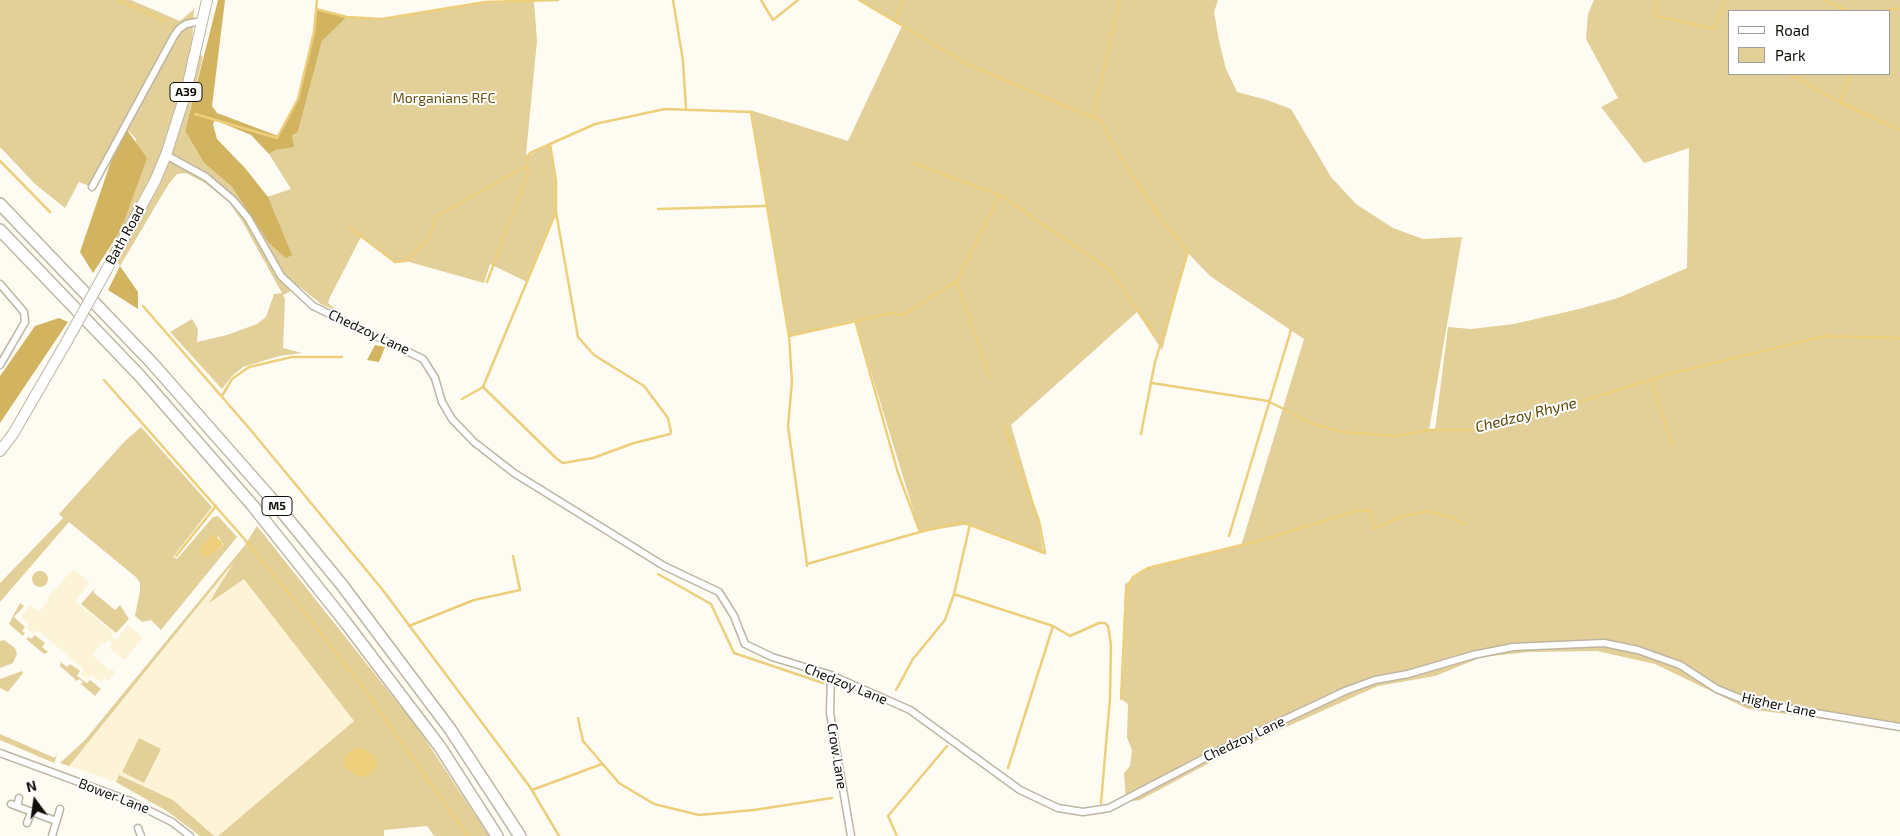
<!DOCTYPE html>
<html>
<head>
<meta charset="utf-8">
<style>
	body { margin:0 }
	#map { position:relative; width:1900px; height:836px; overflow:hidden; background:#fefbf3; font-family:"Exo 2",sans-serif }
	canvas { display:block }
	.legend { position:absolute; left:1728px; top:10px; width:162px; height:65px; box-sizing:border-box; background:#fff; border:1px solid #a09f9c; margin:0; padding:6px 9px; list-style:none; font-size:15px; color:#110e08 }
	.legend li { display:flex; align-items:center; gap:10px; height:25px }
	.legend b { width:25px; border:1px solid #a09f9c }
	.north { position:absolute; left:10px; top:776px; width:50px; height:50px; -webkit-text-stroke:4px #fff; paint-order:stroke; rotate:346deg; font-size:14px; font-weight:700; line-height:20px; text-align:center; color:#110e08 }
	.north::after { content:''; display:block; margin:auto; width:18px; height:22px; background:#110e08; clip-path:polygon(50% 0,100% 100%,50% 72%,0 100%) }
</style>
</head>
<body>
<div id="map">
<canvas width="1900" height="836"></canvas>
<ul class="legend">
<li><b style="height:6px;background:#fff"></b>Road</li>
<li><b style="height:14px;background:#e3cf98"></b>Park</li>
</ul>
<div class="north">N</div>
</div>
<script>
const c = document.querySelector('canvas').getContext('2d');
c.lineJoin = 'round';
function fill(path, color) { c.fillStyle = color; c.fill(path, 'evenodd'); }
const poly = rows => new Path2D(rows.map(r => 'M' + r).join(''));
function trace(path, color, width, dash) { c.strokeStyle = color; c.lineWidth = width; c.lineCap = dash ? 'butt' : 'round'; c.setLineDash(dash || []); c.stroke(path); }
function label(font, color, halo, rows, align = 'center') {
  c.font = font + ' "Exo 2",sans-serif'; c.lineWidth = 4; c.setLineDash([]); c.textBaseline = 'middle'; c.strokeStyle = halo; c.fillStyle = color; for (const [text, x, y, turn = 0] of rows) {
    c.save(); c.translate(x, y); c.rotate((+turn || 0) * Math.PI / 180); c.textAlign = isNaN(turn) ? turn : align; if (halo) c.strokeText(text, 0, 0); c.fillText(text, 0, 0); c.restore();
  }
}
const built = poly([
	[239,555,354,721,218,836,200,836,167,811,116,782,69,766],
	[73,569,90,583,75,601,114,633,111,636,115,640,128,625,143,638,124,660,109,648,112,643,108,640,104,645,102,643,92,655,109,670,111,668,115,672,108,681,104,678,101,682,92,675,88,680,81,673,84,669,37,630,33,634,26,628,29,624,21,616,30,605,39,612,49,600,47,598]
]);
const green = poly([
	[0,0,131,0,180,21,194,9,192,45,203,57,185,131,204,163,232,187,272,246,249,203,291,189,269,154,298,132,322,41,347,17,382,19,485,2,534,1,537,41,526,154,528,156,550,144,556,181,556,212,527,282,490,264,484,283,406,261,395,262,361,237,330,297,328,303,334,308,334,310,321,304,300,287,283,295,285,299,283,348,302,353,279,356,243,367,232,376,222,389,170,332,192,319,198,329,197,342,227,335,257,324,266,317,274,294,282,293,242,221,228,201,205,183,186,173,177,174,168,185,120,266,109,251,121,230,136,139,125,127,92,187,79,182,65,208,35,184,0,147],
	[859,0,1218,0,1214,12,1219,41,1226,69,1237,92,1267,100,1291,109,1331,177,1356,204,1393,228,1423,239,1462,237,1429,430,1435,430,1448,327,1471,329,1514,324,1579,309,1618,298,1687,268,1689,148,1644,163,1601,107,1618,98,1586,39,1588,14,1594,0,1900,0,1900,729,1748,709,1655,664,1597,651,1529,652,1482,657,1435,676,1378,686,1226,754,1140,800,1126,802,1124,773,1130,766,1132,750,1127,737,1128,704,1121,699,1125,584,1148,568,1241,546,1304,339,1210,276,1188,253,1162,350,1137,312,1011,425,1039,521,1043,554,970,524,920,532,855,320,789,336,750,110,848,141,902,26],
	[1729,11,1889,11,1889,74,1729,74],
	[141,427,212,507,173,557,177,559,213,517,218,516,237,537,161,630,151,620,142,622,135,616,140,591,140,583,137,578,69,522,0,602,0,583,63,518,59,514,125,441],
	[218,536,223,544,222,547,208,556],
	[257,526,417,727,489,836,434,836,427,826,384,830,384,836,218,836,354,721,244,579,209,603,234,562,69,766,60,763,85,740,245,545],
	'32 579a8 8 0 1 1 16 0a8 8 0 1 1-16 0Z',
	[96,587,93,592,115,610,120,605,129,619,116,633,81,604],
	[20,603,24,606,14,617,25,627,22,631,25,633,23,636,9,624],
	[35,635,45,643,42,647,48,652,44,654,26,639,29,637,31,639],
	[4,640,15,648,17,654,13,663,0,668,0,641],
	[61,662,67,667,70,664,80,671,77,676,87,683,90,680,101,689,95,696,81,684,83,682,79,679,77,681,60,666],
	[22,671,23,673,8,692,0,688,0,679],
	[0,734,55,758,57,752,56,758,54,763,0,740],
	[139,738,161,749,144,783,122,772],
	[119,775,173,800,214,836,200,836,167,811,116,782]
]);
const forest = poly([
	[218,0,225,0,212,106,217,113,278,136,298,99,314,32,316,9,347,17,322,41,298,132,292,136,294,147,275,150,269,154,251,135,215,120,213,124,217,139,245,168,268,197,292,255,286,258,269,243,232,187,204,163,185,131],
	[127,130,147,158,121,230,93,273,80,252,111,161],
	[120,266,138,292,138,309,108,290],
	[59,318,68,322,0,423,0,376,35,326],
	[375,345,385,347,379,362,367,360]
]);
const water = poly([
	[213,534,222,542,222,547,208,556,202,556,200,548],
	[354,748,362,748,376,757,376,768,369,776,359,777,346,768,344,763,346,756]
]);
const stream = poly([
	[118,0,165,21],
	[673,0,683,61,686,110],
	[761,0,773,20,798,0],
	[859,0,967,64,1101,121,1120,156,1159,216,1188,252,1155,362,1141,434],
	[1657,0,1656,16,1715,29,1725,0],
	[1824,0,1848,11],
	[316,9,347,17,382,19,485,2,558,0],
	[1885,11,1895,8,1900,10],
	[895,21,903,0],
	[1789,74,1840,102,1900,130],
	[1840,102,1851,74],
	[195,114,277,138,298,99,314,32,317,0],
	[1093,117,1120,0],
	[0,161,50,212],
	[913,163,1000,195,1110,270,1155,335],
	[658,209,765,206],
	[349,227,395,262,406,261,428,240,437,216,527,166,528,156,530,153,595,124,665,109,751,112,789,336,792,382,788,426,807,564],
	[487,282,528,174,527,167],
	[957,282,990,377],
	[143,306,249,428,382,589,530,787,559,836],
	[855,320,898,473,920,532],
	[789,336,892,313,903,315,957,281,1000,195],
	[104,380,240,534,302,609,357,679,468,836],
	[1652,380,1672,445],
	[1152,383,1268,401,1311,423,1342,432,1396,436,1428,430,1475,430,1557,409,1669,374,1825,336,1900,338],
	[483,387,557,459,563,463,593,458,634,443,670,434,671,432,668,418,644,386,594,355,578,337,556,212],
	[222,396,232,379,249,367,292,357,342,357],
	[462,399,483,387,556,212,556,181,550,144],
	[1229,536,1291,330],
	[176,556,216,506],
	[807,566,807,564,920,532,962,522,1045,553,1039,521,1004,425],
	[658,574,711,604,734,653,823,683],
	[954,594,1053,626,1070,636,1099,623,1105,623,1108,626,1111,645,1110,698,1101,803],
	[409,626,474,600,520,590,513,556],
	[896,690,913,659,945,620,954,594,970,524],
	[1121,699,1126,593,1133,577,1148,568,1262,540,1359,510,1371,511,1374,529,1401,517,1427,511,1451,517,1465,524],
	[578,718,583,741,619,783,654,804,699,815,754,810,832,798],
	[1008,768,1053,626],
	[532,790,602,764],
	[897,836,888,816,947,746]
]);
const minor = poly([
	[166,155,206,177,233,200,248,218,281,276,313,306,423,359,435,378,442,402,452,419,474,442,514,473,664,566,719,592,734,616,745,644,772,657,831,675,910,710,1020,790,1058,808,1083,812,1109,808,1222,749,1345,691,1375,680,1408,674,1473,655,1513,647,1604,643,1638,650,1680,665,1717,689,1749,702,1900,727],
	[92,187,174,36,179,29,186,24,202,21],
	[0,284,24,312,25,322,0,365],
	[831,675,830,713,851,836],
	[0,753,130,801,172,822,190,836],
	[11,804,56,821],
	[17,806,19,798],
	[27,823,32,811],
	[138,828,141,836],
	[52,836,60,809]
]);
const primary = poly([
	[107,269,155,181,166,155,186,92,207,0],
	[0,451,13,434,67,341]
]);
const motorway = poly([
	[0,204,152,363,269,496,342,585,450,729,520,836],
	[0,230,140,376,253,506,346,623,440,747,497,836]
]);
const primaryBridge = poly([
	[67,341,107,269]
]);
const shields = [
	[186,92,32],
	[277,506,30]
];
const shieldNames = [
	["A39",186,92],
	["M5",277,506]
];
const parkNames = [
	["Morganians RFC",444,98]
];
const streetNames = [
	["Bath Road",125,235,-61],
	["Chedzoy Lane",369,332,25],
	["Chedzoy Lane",846,684,22],
	["Higher Lane",1779,705,12],
	["Chedzoy Lane",1244,739,-25],
	["Crow Lane",837,756,81],
	["Bower Lane",114,796,21]
];
const waterNames = [
	["Chedzoy Rhyne",1526,415,-14]
];
fill(built, '#fdf3d7');
fill(green, '#e3cf98');
fill(forest, '#d2b460');
fill(water, '#edcf7b');
trace(stream, '#edcf7b', 2.5);
trace(minor, '#bdb6a3', 9);
trace(primary, '#bdb6a3', 12);
trace(motorway, '#bdb6a3', 14);
trace(minor, '#fff', 6);
trace(primary, '#fff', 10);
trace(motorway, '#fff', 11);
trace(primaryBridge, '#bdb6a3', 12, []);
trace(primaryBridge, '#fff', 10);
for (const [x, y, w] of shields) { const box = new Path2D(); box.roundRect(x - w / 2, y - 9.5, w, 19, 4); c.fillStyle = '#fff'; c.fill(box); trace(box, '#110e08', 1); }
label('bold 12px', '#110e08', null, shieldNames);
label('14px', '#665211', '#fff', parkNames);
label('14px', '#110e08', '#fff', streetNames);
label('italic 15px', '#594500', '#fff', waterNames);
</script>
</body>
</html>
